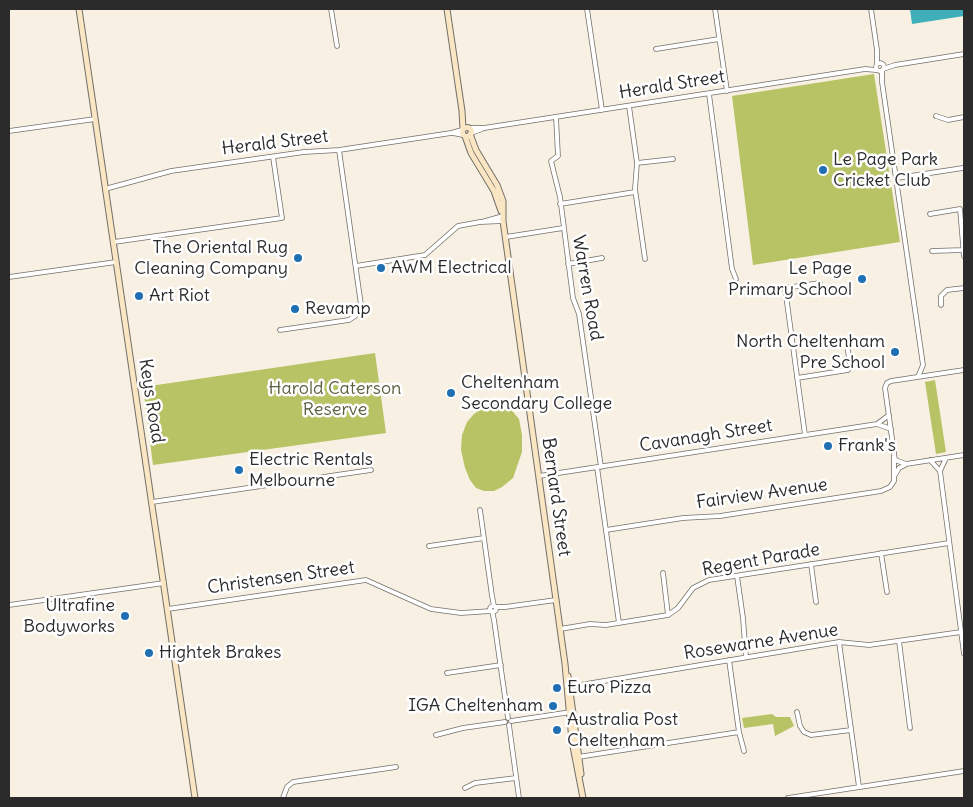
<!DOCTYPE html>
<html>
<head>
<meta charset="utf-8">
<style>
	body { margin:0 }
	#map { position:relative; width:973px; height:807px; overflow:hidden; background:#f8f0e2; font-family:Delius,sans-serif }
	canvas { display:block }
	.frame { position:absolute; inset:0; border:10px solid #2b2b2b; pointer-events:none }
</style>
</head>
<body>
<div id="map">
<canvas width="973" height="807"></canvas>
<div class="frame"></div>
</div>
<script>
const c = document.querySelector('canvas').getContext('2d');
c.lineJoin = 'round';
function fill(path, color) { c.fillStyle = color; c.fill(path, 'evenodd'); }
const poly = rows => new Path2D(rows.map(r => 'M' + r).join(''));
function trace(path, color, width, dash) { c.strokeStyle = color; c.lineWidth = width; c.lineCap = dash ? 'butt' : 'round'; c.setLineDash(dash || []); c.stroke(path); }
function label(font, color, halo, rows, align = 'center') {
  c.font = font + ' Delius,sans-serif'; c.lineWidth = 5; c.setLineDash([]); c.textBaseline = 'middle'; c.strokeStyle = halo; c.fillStyle = color; for (const [text, x, y, turn = 0] of rows) {
    c.save(); c.translate(x, y); c.rotate((+turn || 0) * Math.PI / 180); c.textAlign = isNaN(turn) ? turn : align; if (halo) c.strokeText(text, 0, 0); c.fillText(text, 0, 0); c.restore();
  }
}
const green = poly([
	[874,74,900,242,753,265,732,96],
	[375,353,386,433,153,465,143,387],
	[935,380,946,452,936,454,925,382],
	[492,404,502,404,509,407,519,419,522,435,522,452,513,478,502,487,494,491,484,491,476,488,470,480,465,468,461,450,462,435,467,422,474,414,484,407],
	[772,714,776,717,790,717,794,726,775,736,773,724,744,728,742,718]
]);
const water = poly([
	[910,9,964,9,964,16,912,24]
]);
const street = poly([
	[331,9,337,46],
	[587,9,602,110],
	[715,9,727,91],
	[871,9,877,50,877,64],
	[656,49,719,39],
	'876 67a4 4 0 1 1 8 0a4 4 0 1 1-8 0Z',
	[883,69,895,65,964,54],
	[882,70,882,82,923,365,918,377],
	[709,94,732,269,736,279],
	[629,106,637,163,635,189,645,259],
	[936,116,948,120,964,117],
	[556,117,558,156,551,161,560,197,573,298,579,314,601,467],
	[470,128,484,128,865,69,876,70],
	[9,131,95,119],
	[453,133,463,135],
	[471,133,482,129],
	[637,163,673,159],
	[897,178,963,168],
	[105,189,171,171,304,152,339,150,451,133,462,130],
	[560,204,635,192],
	[930,214,960,209,964,256],
	[482,222,503,216],
	[506,237,563,228],
	[114,242,282,218,273,157],
	[932,251,963,250],
	[568,264,602,258],
	[356,266,425,255,458,226,480,222,503,221],
	[9,277,116,262],
	[785,288,805,435],
	[757,292,820,283],
	[941,305,941,296,947,290,964,288],
	[280,330,349,320,355,316,361,305,339,150],
	[964,370,891,381,887,383,885,388,895,460,906,464,964,455],
	[797,378,848,370,850,365,847,344],
	[877,424,889,415],
	[946,458,940,471,964,654],
	[930,460,940,471],
	[597,467,619,623],
	[895,475,899,468,905,465],
	[539,476,877,424,891,429],
	[152,502,371,470],
	[480,510,492,596,494,606],
	[606,530,683,518,720,516,881,491,890,487,894,481,894,456],
	[429,546,484,538],
	[881,553,887,592],
	[811,564,816,602],
	[663,573,668,615],
	[737,576,743,618,746,657],
	[9,605,164,583],
	'490 609a3 3 0 1 1 6 0a3 3 0 1 1-6 0Z',
	[495,607,505,607,556,600],
	[168,609,366,580,431,609,461,613,491,611],
	[492,611,494,620,508,718],
	[560,629,590,624,606,625,668,615,678,608,693,588,709,580,949,543],
	[899,641,910,728],
	[839,642,859,787],
	[729,660,739,732,744,751],
	[447,673,501,665],
	[568,687,839,642,869,645,961,632],
	[797,712,800,726,804,732,811,735,851,730],
	[511,721,571,712],
	[509,725,519,798],
	[436,735,463,728,505,722],
	[578,757,739,732],
	[465,788,475,783,516,778],
	[283,798,287,787,293,782,396,767],
	[788,798,964,771]
]);
const secondary = poly([
	[79,9,195,798],
	[447,9,462,111,463,129],
	'462.5 132a4.5 4.5 0 1 1 9 0a4.5 4.5 0 1 1-9 0Z',
	[470,134,476,150,497,185,503,201,503,221,565,664,572,741,583,798],
	[465,136,471,153,494,191,501,211],
	[568,676,581,774]
]);
const markers = [
	[823,170,5,"#1f6fb2"],
	[298,258,5,"#1f6fb2"],
	[381,268,5,"#1f6fb2"],
	[862,279,5,"#1f6fb2"],
	[139,296,5,"#1f6fb2"],
	[295,309,5,"#1f6fb2"],
	[895,352,5,"#1f6fb2"],
	[451,393,5,"#1f6fb2"],
	[828,446,5,"#1f6fb2"],
	[239,470,5,"#1f6fb2"],
	[125,616,5,"#1f6fb2"],
	[149,653,5,"#1f6fb2"],
	[557,688,5,"#1f6fb2"],
	[553,706,5,"#1f6fb2"],
	[557,730,5,"#1f6fb2"]
];
const streetNames = [
	["Herald Street",672,85,-9],
	["Herald Street",275,143,-7],
	["Warren Road",587,288,80],
	["Keys Road",151,401,81],
	["Cavanagh Street",706,436,-9],
	["Fairview Avenue",762,494,-8],
	["Bernard Street",556,497,82],
	["Regent Parade",761,560,-10],
	["Christensen Street",281,578,-8],
	["Rosewarne Avenue",761,642,-9]
];
const poiNames = [
	["Le Page Park",833,160],
	["Cricket Club",833,181],
	["The Oriental Rug",288,248,"right"],
	["Cleaning Company",288,269,"right"],
	["AWM Electrical",391,268],
	["Le Page",852,269,"right"],
	["Primary School",852,290,"right"],
	["Art Riot",149,296],
	["Revamp",305,309],
	["North Cheltenham",885,342,"right"],
	["Pre School",885,363,"right"],
	["Cheltenham",461,383],
	["Secondary College",461,404],
	["Frank's",838,446],
	["Electric Rentals",249,460],
	["Melbourne",249,481],
	["Ultrafine",115,606,"right"],
	["Bodyworks",115,627,"right"],
	["Hightek Brakes",159,653],
	["Euro Pizza",567,688],
	["IGA Cheltenham",543,706,"right"],
	["Australia Post",567,720],
	["Cheltenham",567,741]
];
const parkNames = [
	["Harold Caterson",335,389],
	["Reserve",335,410]
];
fill(green, '#b7c365');
fill(water, '#3fb0b9');
trace(street, '#73706b', 5.5);
trace(secondary, '#73706b', 7);
trace(street, '#fff', 4);
trace(secondary, '#fbe6c4', 5);
for (const [x, y, r, color] of markers) { const dot = new Path2D(); dot.arc(x, y, r, 0, 2 * Math.PI); c.fillStyle = color; c.fill(dot); trace(dot, '#fff', 2); }
label('18px', '#2b2b2b', '#fff', streetNames);
label('18px', '#2b2b2b', '#fff', poiNames, 'left');
label('18px', '#5c603f', '#fff', parkNames);
</script>
</body>
</html>
